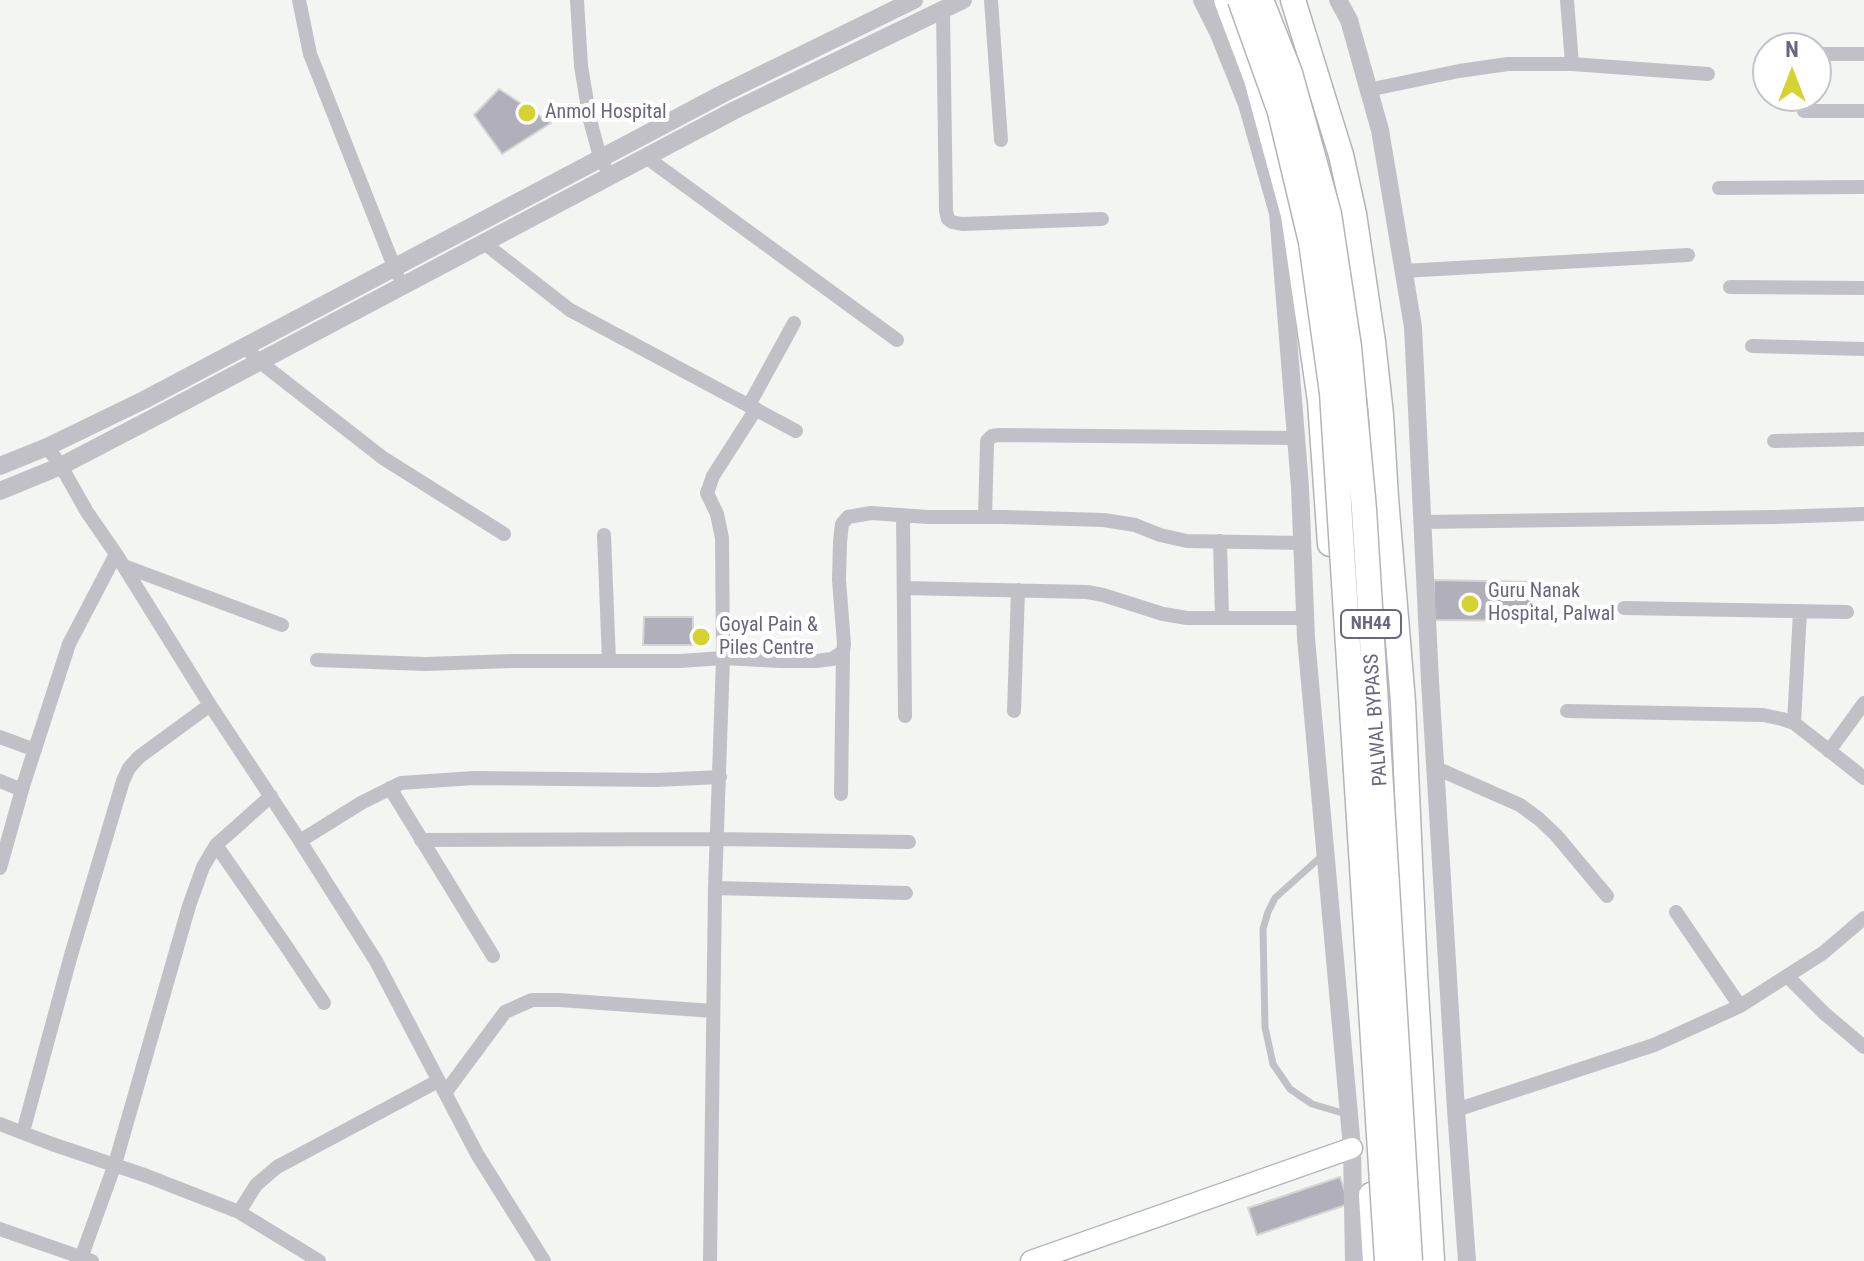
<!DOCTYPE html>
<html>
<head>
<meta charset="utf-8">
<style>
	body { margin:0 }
	#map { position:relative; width:1864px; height:1261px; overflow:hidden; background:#f2f5f1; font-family:"Roboto Condensed",sans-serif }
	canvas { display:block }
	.north { position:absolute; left:1752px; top:32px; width:80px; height:80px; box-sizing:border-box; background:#fff; border:2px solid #c4c2cc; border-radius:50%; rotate:0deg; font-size:22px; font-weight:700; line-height:32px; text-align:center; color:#6b6680 }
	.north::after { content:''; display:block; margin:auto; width:28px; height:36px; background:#d5d331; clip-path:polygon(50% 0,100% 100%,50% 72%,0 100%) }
</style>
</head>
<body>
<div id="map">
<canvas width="1864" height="1261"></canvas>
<div class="north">N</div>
</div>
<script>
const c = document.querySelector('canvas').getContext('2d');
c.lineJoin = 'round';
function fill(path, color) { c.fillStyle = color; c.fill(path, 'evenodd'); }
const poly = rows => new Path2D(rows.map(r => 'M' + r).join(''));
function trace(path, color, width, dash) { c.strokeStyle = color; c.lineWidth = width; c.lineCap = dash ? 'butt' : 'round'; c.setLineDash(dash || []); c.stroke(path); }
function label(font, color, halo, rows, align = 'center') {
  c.font = font + ' "Roboto Condensed",sans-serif'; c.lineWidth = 8; c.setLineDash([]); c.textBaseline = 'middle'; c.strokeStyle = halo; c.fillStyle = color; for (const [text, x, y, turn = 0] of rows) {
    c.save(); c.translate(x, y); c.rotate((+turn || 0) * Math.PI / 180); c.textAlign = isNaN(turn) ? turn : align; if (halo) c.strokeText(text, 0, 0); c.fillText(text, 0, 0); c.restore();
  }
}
const building = poly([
	[499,89,551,123,502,154,474,115,499,89],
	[1434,580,1534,582,1534,621,1434,620,1434,580],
	[644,617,693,617,693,645,643,645,644,617],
	[1340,1177,1349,1204,1257,1235,1248,1208,1340,1177]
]);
const service = poly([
	[1324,854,1275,898,1268,912,1263,929,1265,1027,1273,1064,1290,1089,1312,1104,1346,1114]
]);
const minor = poly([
	[299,0,310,54,397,274],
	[577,0,581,66,590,120,600,157,604,165],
	[991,0,1001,140],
	[1567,0,1572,64],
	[943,10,946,211,948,219,952,222,962,224,1102,219],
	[1816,54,1864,54],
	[1368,90,1459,71,1508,64,1572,64,1708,74],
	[1804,111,1864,111],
	[646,157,897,340],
	[1719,188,1864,187],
	[484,243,570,310,796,431],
	[1403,271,1688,255],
	[1730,287,1864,288],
	[244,346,260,362,383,458,504,534],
	[1752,346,1864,349],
	[749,405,794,323],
	[1774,441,1864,439],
	[903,515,905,716],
	[985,517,987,444,987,441,992,436,999,435,1296,438],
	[1423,522,1775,517,1864,514],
	[604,535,609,661],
	[1220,541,1222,618],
	[116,554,210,705,300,841],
	[124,566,282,625],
	[904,588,1087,592,1103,595,1163,614,1187,618,1305,618],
	[1624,608,1847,612],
	[317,660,425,664,512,661,680,661,723,658,722,538,717,514,707,493,713,476,756,409],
	[1014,711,1018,590],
	[1567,711,1763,715,1782,719,1794,723,1864,778],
	[1794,723,1800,611],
	[0,737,35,750],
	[1829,751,1864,703],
	[1436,768,1520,805,1539,819,1556,835,1607,896],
	[0,781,22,790],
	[390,788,493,956],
	[841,794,843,652],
	[421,840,718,839,909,842],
	[216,845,284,943,324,1003],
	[0,868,23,786,69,644,116,554,87,512,61,466,47,447],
	[715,888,906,893],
	[1676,912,1740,1006],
	[1787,976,1824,1013,1864,1047],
	[445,1093,505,1012,532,1000,559,1000,713,1011],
	[1456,1110,1654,1045,1740,1006,1823,953,1864,918],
	[0,1124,52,1144,147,1176,239,1212,256,1185,277,1167,438,1081],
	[23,1132,71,955,123,781,129,768,139,757,210,705],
	[239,1212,319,1261],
	[0,1229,92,1261],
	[80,1261,115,1164,189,906,203,867,216,845,271,796],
	[544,1261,477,1154,376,961,300,841,361,803,401,783,474,778,656,780,720,777],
	[710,1261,715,888,723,658,780,661,816,661,832,659,843,652,844,644,839,580,840,542,842,524,848,517,871,513,928,517,1003,517,1104,520,1135,525,1160,535,1187,541,1302,543]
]);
const tertiary = poly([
	[1202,0,1219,34,1247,104,1278,213,1300,487,1306,638,1352,1148,1354,1261],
	[1338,0,1349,20,1380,130,1413,327,1430,681,1456,1110,1467,1261],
	[0,466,47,447,144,400,724,93,914,0],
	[0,491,61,466,153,418,733,111,963,0]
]);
const secondary = poly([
	[1031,1261,1352,1148]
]);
const trunk = poly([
	[1226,0,1256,79,1293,215,1320,401,1330,544],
	[1293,0,1341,155,1354,214,1373,342,1381,415,1386,498,1403,702,1415,974,1432,1261],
	[1371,1195,1375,1261]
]);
const trunkBridge = poly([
	[1240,0,1280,112,1311,242,1332,393,1387,1261],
	[1261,0,1290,73,1329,214,1349,347,1364,509,1410,1261]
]);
const markers = [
	[527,113,10,"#d5d331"],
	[1470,604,10,"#d5d331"],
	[701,637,10,"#d5d331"]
];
const shields = [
	[1371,624,60]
];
const shieldNames = [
	["NH44",1371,624]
];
const poiNames = [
	["Anmol Hospital",545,113],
	["Guru Nanak",1488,592],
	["Hospital, Palwal",1488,615],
	["Goyal Pain &",719,626],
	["Piles Centre",719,649]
];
const streetNames = [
	["PALWAL BYPASS",1377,720,-94]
];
fill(building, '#b1b0ba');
trace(building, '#d5d6d4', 2);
trace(secondary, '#b7b5bd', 23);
trace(trunk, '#b4b3b9', 27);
trace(service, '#c2c0c7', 7);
trace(minor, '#c2c0c7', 14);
trace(tertiary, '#c2c0c7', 18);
trace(secondary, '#fff', 20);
trace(trunk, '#fff', 24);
trace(trunkBridge, '#b4b3b9', 27, []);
trace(trunkBridge, '#fff', 24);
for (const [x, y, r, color] of markers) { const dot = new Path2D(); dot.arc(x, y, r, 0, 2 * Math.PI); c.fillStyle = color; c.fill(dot); trace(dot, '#fff', 3); }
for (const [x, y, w] of shields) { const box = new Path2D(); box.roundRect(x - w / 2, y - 14, w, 28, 6); c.fillStyle = '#fff'; c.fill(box); trace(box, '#6b6680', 2); }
label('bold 18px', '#6b6680', null, shieldNames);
label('20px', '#6b6680', '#fff', poiNames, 'left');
label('20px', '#6b6680', '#fff', streetNames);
</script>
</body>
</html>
